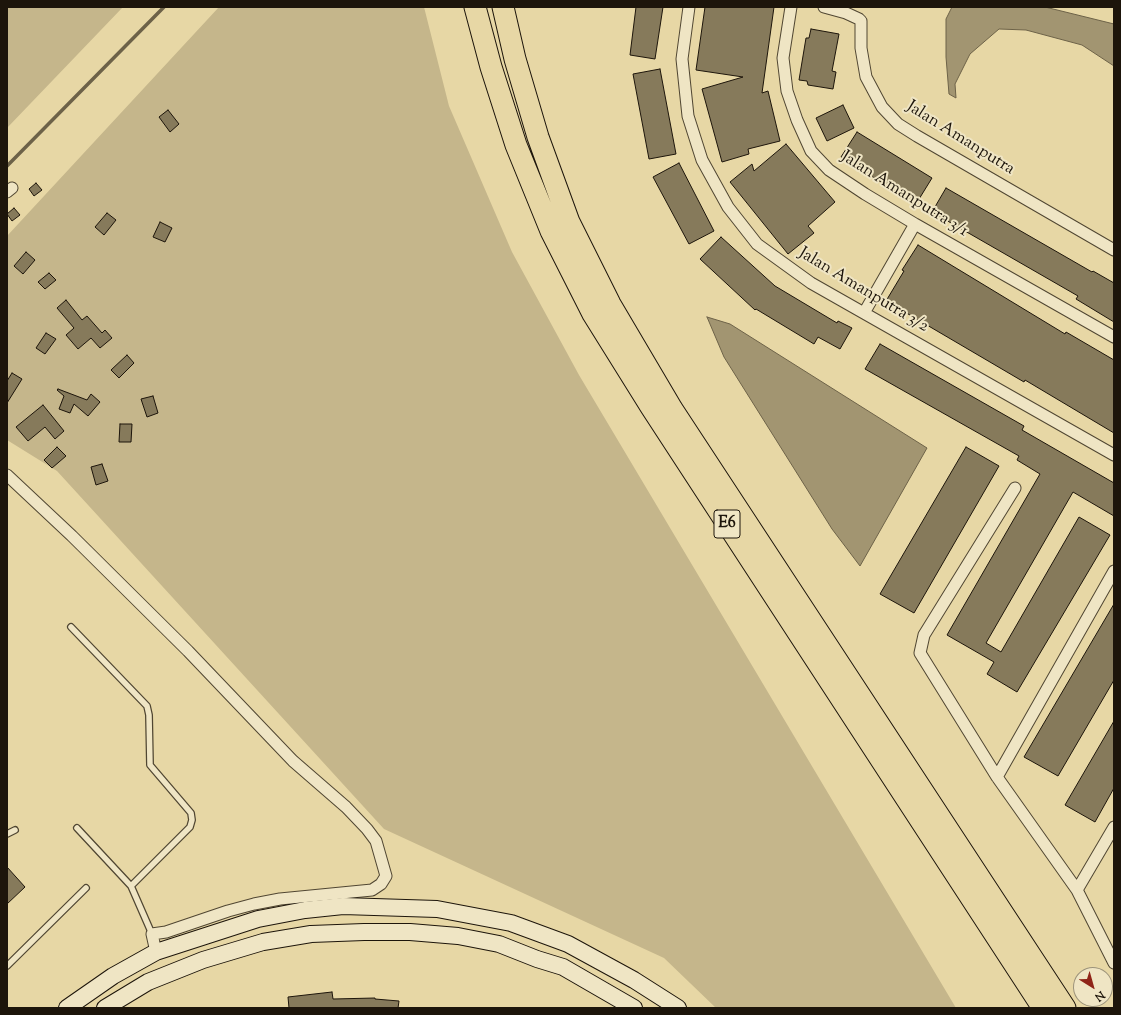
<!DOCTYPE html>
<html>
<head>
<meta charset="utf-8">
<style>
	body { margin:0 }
	#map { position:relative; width:1121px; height:1015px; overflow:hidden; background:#e7d7a5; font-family:"Sorts Mill Goudy",serif }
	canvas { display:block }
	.frame { position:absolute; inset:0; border:8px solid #1d150b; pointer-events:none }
	.north { position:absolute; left:1073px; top:967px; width:40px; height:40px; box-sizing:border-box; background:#efe5c4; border:1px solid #9b927a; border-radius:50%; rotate:143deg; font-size:11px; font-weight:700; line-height:16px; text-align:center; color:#1d150b }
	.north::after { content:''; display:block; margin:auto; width:14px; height:18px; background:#8f2418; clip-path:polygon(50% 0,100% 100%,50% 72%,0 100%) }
</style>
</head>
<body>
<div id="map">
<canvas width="1121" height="1015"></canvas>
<div class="frame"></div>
<div class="north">N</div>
</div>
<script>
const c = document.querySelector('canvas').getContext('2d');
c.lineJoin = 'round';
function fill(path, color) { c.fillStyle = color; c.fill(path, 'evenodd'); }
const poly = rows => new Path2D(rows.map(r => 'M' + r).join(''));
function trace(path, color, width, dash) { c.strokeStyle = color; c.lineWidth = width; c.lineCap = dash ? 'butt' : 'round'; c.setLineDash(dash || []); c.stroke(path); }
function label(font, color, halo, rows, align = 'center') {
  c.font = font + ' "Sorts Mill Goudy",serif'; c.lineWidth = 4; c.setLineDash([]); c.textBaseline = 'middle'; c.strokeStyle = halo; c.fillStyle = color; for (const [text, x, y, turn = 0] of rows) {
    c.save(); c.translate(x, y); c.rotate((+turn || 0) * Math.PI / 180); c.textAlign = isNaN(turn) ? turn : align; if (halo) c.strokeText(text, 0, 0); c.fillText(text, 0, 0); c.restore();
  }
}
const green = poly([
	[7,7,123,7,7,128],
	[219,7,424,7,449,106,512,252,579,375,956,1008,716,1008,664,958,384,829,57,471,7,440,7,236]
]);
const water = poly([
	[952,7,1045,7,1114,24,1114,66,1082,45,1026,30,999,29,970,54,955,84,956,98,949,94,946,57,946,19,952,7],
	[707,317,730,324,927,448,860,566,832,529,724,357,707,317]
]);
const stream = poly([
	[7,166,164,7]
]);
const building = poly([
	[636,7,663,7,655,59,630,55,636,7],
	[705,7,774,7,762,93,768,91,780,141,748,149,749,154,722,162,702,89,743,77,696,70,705,7],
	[811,29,839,34,832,71,836,72,833,89,808,85,807,81,799,80,806,38,809,38,811,29],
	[660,69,676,154,649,159,633,74,660,69],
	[843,105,854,128,827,141,816,118,843,105],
	[168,110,179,124,170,132,159,117,168,110],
	[857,132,932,178,916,204,841,157,857,132],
	[786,144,835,202,808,226,814,233,788,254,730,182,752,164,754,171,786,144],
	[679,163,714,231,689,244,653,177,679,163],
	[36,183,42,190,34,196,29,189,36,183],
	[946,188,1092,272,1093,271,1114,283,1114,322,1076,299,1078,296,932,212,946,188],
	[14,208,20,215,12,221,7,214,14,208],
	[107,213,116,220,104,235,95,227,107,213],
	[160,222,172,228,165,242,153,237,160,222],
	[721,237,775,286,837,323,838,321,852,328,840,349,818,337,814,344,756,309,755,310,700,259,721,237],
	[918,245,1065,334,1066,332,1114,360,1114,433,1025,380,1024,382,886,301,904,271,902,270,918,245],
	[26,252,35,260,23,274,14,266,26,252],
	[49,273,56,280,45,289,38,282,49,273],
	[66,300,82,320,87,316,102,333,105,330,112,338,100,348,91,338,78,349,66,335,74,328,57,308,66,300],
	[46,333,56,339,45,354,36,348,46,333],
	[880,344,1024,426,1022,430,1114,483,1114,516,1073,492,986,643,1001,652,1079,517,1110,535,1017,692,987,674,994,662,947,635,1040,474,1017,460,1019,456,865,369,880,344],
	[127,355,134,363,119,378,111,370,127,355],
	[12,373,22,379,7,403,7,381,12,373],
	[58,389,87,400,91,394,100,402,88,416,74,404,70,413,59,409,64,396,57,390,58,389],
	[153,396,158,413,147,417,141,399,153,396],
	[43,405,64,431,55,439,45,427,28,441,16,427,43,405],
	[120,424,132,424,131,442,119,442,120,424],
	[57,447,66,456,52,468,44,460,57,447],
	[966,447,999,466,914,613,880,594,966,447],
	[102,464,108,481,96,485,91,467,102,464],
	[1114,604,1114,680,1058,776,1024,757,1114,604],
	[1114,721,1114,788,1095,822,1065,805,1114,721],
	[7,867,25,887,7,904,7,867],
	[332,992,333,999,375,998,375,999,399,1001,398,1008,289,1008,288,997,332,992]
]);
const lane = poly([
	[71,627,147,706,149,715,150,765,191,813,192,820,190,827,131,886],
	[77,828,131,886,152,934],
	[7,834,15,830],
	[7,966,86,888]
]);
const street = poly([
	[689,7,682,59,688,116,702,160,728,207,757,244,811,283,1114,455],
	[791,7,783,58,787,91,797,120,811,151,829,170,865,194,915,224,1114,337],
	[824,7,846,13,859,19,861,21,861,48,866,77,882,107,898,124,917,136,1114,250],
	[7,192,12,188],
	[864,313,915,224],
	[7,475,72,536,188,651,293,761,346,807,367,829,376,841,386,876,381,884,372,890,280,899,254,904,228,911,166,932,152,934,156,952],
	[1015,488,924,635,920,653,997,777,1077,890,1114,963],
	[997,777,1114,571],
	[1077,890,1114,827]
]);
const secondary = poly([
	[67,1008,113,976,156,952,258,919,305,910,343,906,437,909,511,923,568,944,634,980,678,1008],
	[105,1008,148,982,203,960,263,942,311,934,364,932,410,932,458,936,499,944,537,959,563,967,634,1008]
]);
const highway = poly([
	[475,7,491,67,516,145,551,231,593,314,651,407,1043,1008],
	[503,7,515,59,538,137,569,222,610,304,672,409,1065,1008]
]);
const shields = [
	[727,524,26]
];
const shieldNames = [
	["E6",727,524]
];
const streetNames = [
	["Jalan Amanputra",960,139,32],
	["Jalan Amanputra 3/1",904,195,32],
	["Jalan Amanputra 3/2",863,291,31]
];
fill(green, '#c5b68b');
fill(water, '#a29571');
trace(water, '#6d6248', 1);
trace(stream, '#6d6248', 3.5);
fill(building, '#867a5b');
trace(building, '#1d150b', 1);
trace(lane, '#504632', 8);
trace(street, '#504632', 13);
trace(secondary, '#1d150b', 18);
trace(highway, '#1d150b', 23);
trace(lane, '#efe5c4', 5.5);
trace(street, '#efe5c4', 11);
trace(secondary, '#efe5c4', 16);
trace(highway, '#e7d7a5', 21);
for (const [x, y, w] of shields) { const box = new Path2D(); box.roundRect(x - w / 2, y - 14, w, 28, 3); c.fillStyle = '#efe5c4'; c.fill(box); trace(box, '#1d150b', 1); }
label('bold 16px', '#1d150b', null, shieldNames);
label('17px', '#1d150b', '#efe5c4', streetNames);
</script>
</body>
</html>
